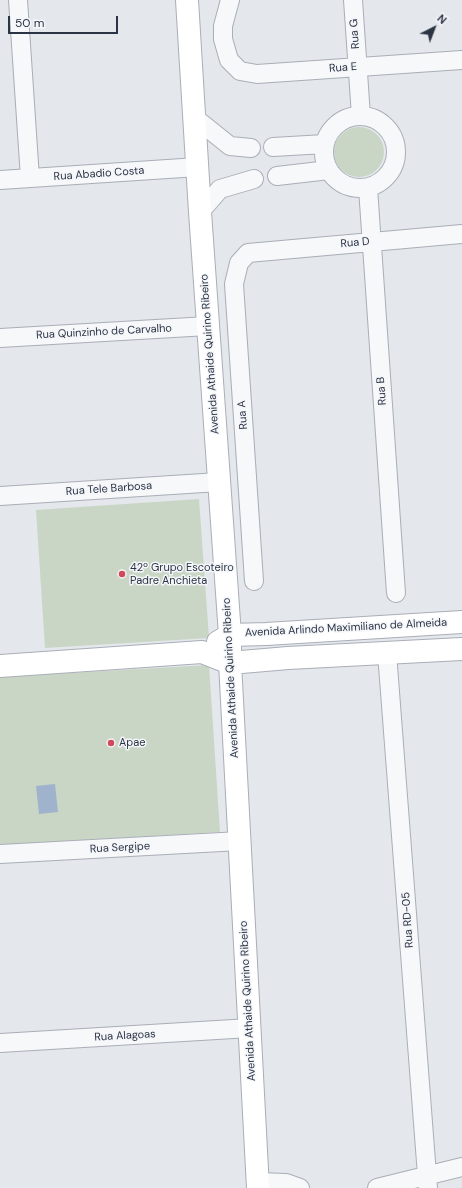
<!DOCTYPE html>
<html>
<head>
<meta charset="utf-8">
<style>
	body { margin:0 }
	#map { position:relative; width:462px; height:1188px; overflow:hidden; background:#e4e7ec; font-family:"DM Sans",sans-serif }
	canvas { display:block }
	.north { position:absolute; left:414px; top:8px; width:40px; height:40px; -webkit-text-stroke:3px #f4f6f9; paint-order:stroke; rotate:42deg; font-size:11px; font-weight:700; line-height:16px; text-align:center; color:#2b3445 }
	.north::after { content:''; display:block; margin:auto; width:14px; height:18px; background:#2b3445; clip-path:polygon(50% 0,100% 100%,50% 72%,0 100%) }
	.scale { position:absolute; left:8px; top:16px; width:110px; height:18px; box-sizing:border-box; border:2px solid #2b3445; border-top:0; padding-left:5px; font-size:12px; line-height:14px; white-space:nowrap; color:#2b3445; -webkit-text-stroke:3px #f4f6f9; paint-order:stroke }
</style>
</head>
<body>
<div id="map">
<canvas width="462" height="1188"></canvas>
<div class="north">N</div>
<div class="scale">50 m</div>
</div>
<script>
const c = document.querySelector('canvas').getContext('2d');
c.lineJoin = 'round';
function fill(path, color) { c.fillStyle = color; c.fill(path, 'evenodd'); }
const poly = rows => new Path2D(rows.map(r => 'M' + r).join(''));
function trace(path, color, width, dash) { c.strokeStyle = color; c.lineWidth = width; c.lineCap = dash ? 'butt' : 'round'; c.setLineDash(dash || []); c.stroke(path); }
function label(font, color, halo, rows, align = 'center') {
  c.font = font + ' "DM Sans",sans-serif'; c.lineWidth = 3; c.setLineDash([]); c.textBaseline = 'middle'; c.strokeStyle = halo; c.fillStyle = color; for (const [text, x, y, turn = 0] of rows) {
    c.save(); c.translate(x, y); c.rotate((+turn || 0) * Math.PI / 180); c.textAlign = isNaN(turn) ? turn : align; if (halo) c.strokeText(text, 0, 0); c.fillText(text, 0, 0); c.restore();
  }
}
const green = poly([
	'334 152a25 25 0 1 1 50 0a25 25 0 1 1-50 0Z',
	[199,499,209,638,45,648,36,510],
	[209,665,220,832,0,845,0,677]
]);
const water = poly([
	[55,784,58,812,39,814,36,786]
]);
const street = poly([
	[18,0,30,178],
	[230,0,223,26,223,39,229,60,240,71,257,74,462,60],
	[353,0,361,116],
	'324 152a36 36 0 1 1 72 0a36 36 0 1 1-72 0Z',
	[195,118,230,146,251,148],
	[273,147,325,144],
	[277,176,329,170],
	[0,180,198,167],
	[368,188,396,593],
	[200,212,220,189,254,179],
	[0,338,208,326],
	[0,496,219,482],
	[254,581,234,284,239,263,248,253,462,234],
	[387,653,428,1188],
	[0,854,240,841],
	[0,1043,250,1028],
	[258,1182,286,1183,300,1188],
	[377,1188,462,1167]
]);
const secondary = poly([
	[187,0,200,212,230,635,230,663,258,1188],
	[218,642,230,635,266,634,462,622],
	[0,666,202,652,230,663,288,658,462,649]
]);
const markers = [
	[122,574,4,"#d1495b"],
	[111,743,4,"#d1495b"]
];
const streetNames = [
	["Rua G",355,34,-94],
	["Rua E",343,68,-4],
	["Rua Abadio Costa",99,174,-4],
	["Rua D",355,243,-5],
	["Rua Quinzinho de Carvalho",104,332,-3],
	["Avenida Athaide Quirino Ribeiro",210,354,-94],
	["Rua B",382,391,-94],
	["Rua A",243,415,-94],
	["Rua Tele Barbosa",109,489,-4],
	["Avenida Arlindo Maximiliano de Almeida",346,628,-3],
	["Avenida Athaide Quirino Ribeiro",231,678,-93],
	["Rua Sergipe",120,848,-3],
	["Rua RD-05",408,920,-94],
	["Avenida Athaide Quirino Ribeiro",248,1001,-93],
	["Rua Alagoas",125,1036,-3]
];
const poiNames = [
	["42º Grupo Escoteiro",130,568],
	["Padre Anchieta",130,581],
	["Apae",119,743]
];
fill(green, '#c9d6c5');
fill(water, '#9fb4cc');
trace(street, '#a9aeb7', 20);
trace(secondary, '#a9aeb7', 24);
trace(street, '#f7f8fa', 18);
trace(secondary, '#fff', 22);
for (const [x, y, r, color] of markers) { const dot = new Path2D(); dot.arc(x, y, r, 0, 2 * Math.PI); c.fillStyle = color; c.fill(dot); trace(dot, '#f4f6f9', 1.5); }
label('11px', '#2b3445', '#f4f6f9', streetNames);
label('11px', '#2b3445', '#f4f6f9', poiNames, 'left');
</script>
</body>
</html>
